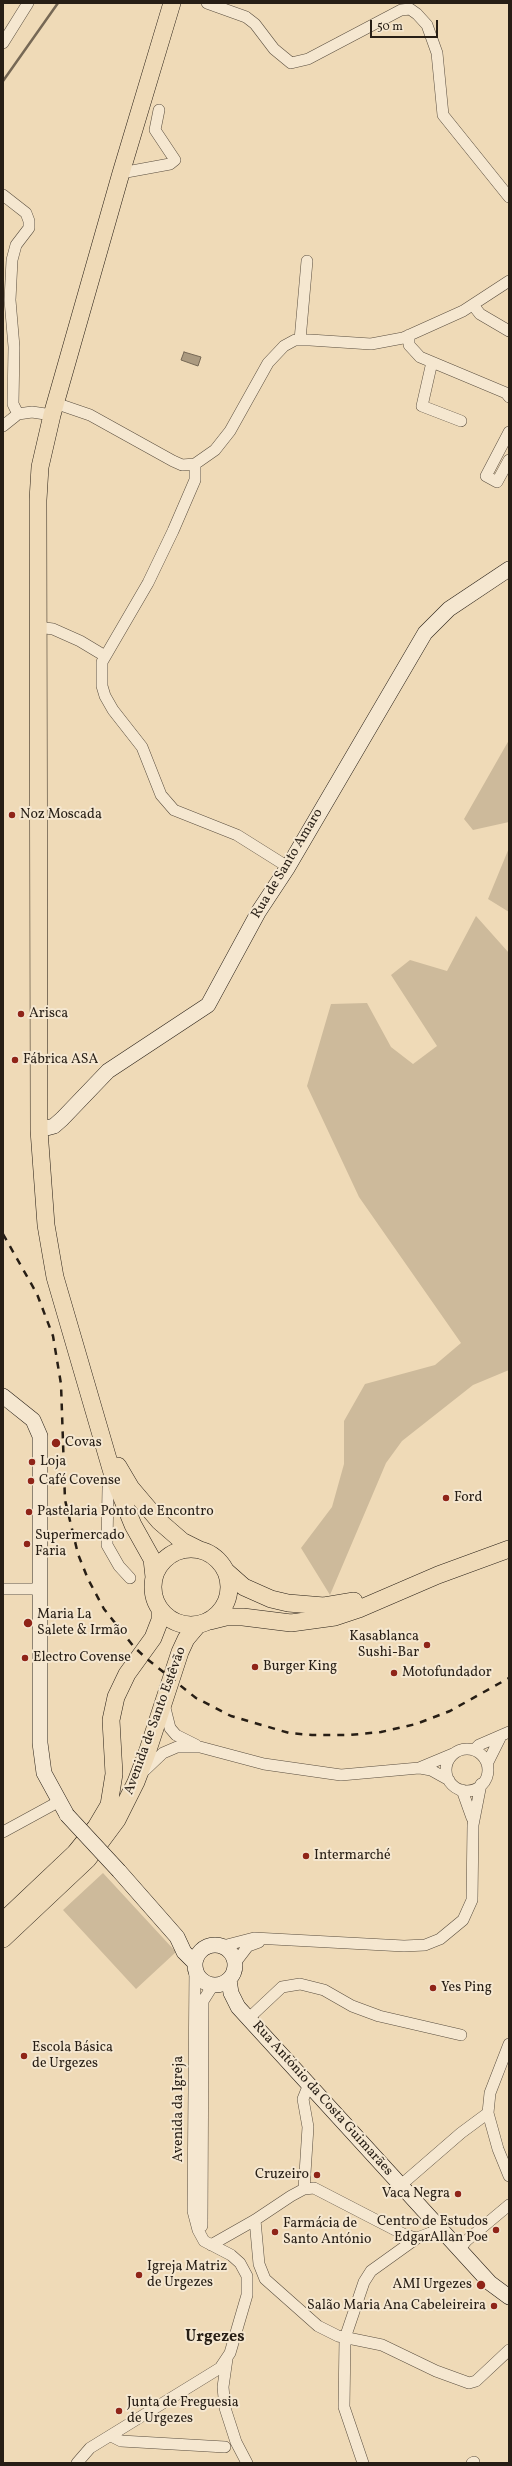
<!DOCTYPE html>
<html>
<head>
<meta charset="utf-8">
<style>
	body { margin:0 }
	#map { position:relative; width:512px; height:2466px; overflow:hidden; background:#efdab7; font-family:Vollkorn,serif }
	canvas { display:block }
	.frame { position:absolute; inset:0; border:4px solid #271e15; pointer-events:none }
	.scale { position:absolute; left:370px; top:20px; width:68px; height:18px; box-sizing:border-box; border:2px solid #271e15; border-top:0; padding-left:5px; font-size:12px; line-height:14px; white-space:nowrap; color:#271e15; -webkit-text-stroke:3px #f5e7d0; paint-order:stroke }
</style>
</head>
<body>
<div id="map">
<canvas width="512" height="2466"></canvas>
<div class="frame"></div>
<div class="scale">50 m</div>
</div>
<script>
const c = document.querySelector('canvas').getContext('2d');
c.lineJoin = 'round';
function fill(path, color) { c.fillStyle = color; c.fill(path, 'evenodd'); }
const poly = rows => new Path2D(rows.map(r => 'M' + r).join(''));
function trace(path, color, width, dash) { c.strokeStyle = color; c.lineWidth = width; c.lineCap = dash ? 'butt' : 'round'; c.setLineDash(dash || []); c.stroke(path); }
function label(font, color, halo, rows, align = 'center') {
  c.font = font + ' Vollkorn,serif'; c.lineWidth = 4; c.setLineDash([]); c.textBaseline = 'middle'; c.strokeStyle = halo; c.fillStyle = color; for (const [text, x, y, turn = 0] of rows) {
    c.save(); c.translate(x, y); c.rotate((+turn || 0) * Math.PI / 180); c.textAlign = isNaN(turn) ? turn : align; if (halo) c.strokeText(text, 0, 0); c.fillText(text, 0, 0); c.restore();
  }
}
const green = poly([
	[509,740,509,822,473,830,464,819],
	[509,848,509,912,488,899],
	[476,916,509,953,509,1370,473,1385,402,1441,386,1463,330,1595,301,1548,332,1507,344,1464,344,1421,365,1384,435,1365,461,1343,359,1197,307,1086,331,1004,367,1003,391,1047,413,1064,437,1046,391,975,410,960,447,971],
	[103,1873,176,1952,136,1989,63,1910]
]);
const water = poly([
	[184,352,201,357,198,366,181,360,184,352]
]);
const stream = poly([
	[3,81,58,3]
]);
const street = poly([
	[207,3,246,17,255,24,274,49,291,63,308,59,401,10,410,9,417,14,427,25,437,53,443,115,509,197],
	[3,43,28,3],
	[121,173,170,164,175,160,155,130,159,110],
	[3,195,26,213,29,221,29,228,16,245,12,260,10,300,14,347,13,404,18,414],
	[473,305,480,314,509,331],
	[409,335,409,345,420,357,506,393,509,397],
	[300,340,307,261],
	[432,362,422,406,461,421],
	[55,403,90,415,173,461,182,465,195,464,215,450,230,431,268,363,284,346,295,340,310,340,371,344,403,338,463,311,509,281],
	[3,426,18,414,32,412,52,415],
	[509,432,486,476,497,482,509,460],
	[195,464,195,480,173,531,148,583,102,662,102,686,105,696,113,710,142,747,161,795,174,810,237,835,288,867],
	[38,627,53,629,80,641,105,656],
	[113,1476,108,1488,107,1545,119,1566,130,1578],
	[3,1589,40,1589],
	[165,1708,170,1728,176,1735,196,1745],
	'446 1770a21 21 0 1 1 42 0a21 21 0 1 1-42 0Z',
	[474,1750,479,1745,509,1732],
	[487,1764,500,1738],
	[420,1768,431,1770,449,1780],
	[144,1771,163,1753,177,1747,200,1747,264,1764,341,1775,419,1768,455,1753],
	[462,1790,472,1818],
	[3,1832,58,1802],
	[223,1946,254,1938,404,1946,425,1945,440,1939,463,1920,472,1900,473,1825,481,1784],
	[235,1963,248,1946,259,1942],
	[249,2018,282,1987,300,1984,324,1990,352,2006,379,2016,461,2035],
	[509,2044,490,2093,488,2113,498,2149,509,2176],
	[401,2185,461,2133,488,2113],
	[304,2189,308,2127,303,2099,309,2084],
	[255,2220,259,2264,265,2279,318,2326,338,2336,382,2345,436,2371,469,2383,476,2381,509,2350],
	[202,2226,203,2001,213,1985],
	[211,2245,255,2220,291,2196,304,2189,314,2188,405,2235,417,2238,441,2229],
	[459,2250,466,2241,509,2205],
	[227,2359,223,2387,225,2408,236,2442,247,2463],
	[111,2436,121,2441,225,2447],
	[77,2463,90,2448,220,2368,230,2353,247,2295,247,2276,240,2263,231,2255,204,2241,198,2230,193,2211,195,1967],
	[363,2463,344,2407,345,2338,364,2282,371,2271,417,2238],
	[472,2463,474,2462]
]);
const secondary = poly([
	[39,1130,54,1126,62,1119,108,1071,208,1005,259,911,288,867,425,633,449,609,509,569],
	[3,1396,33,1420,40,1436,40,1743,44,1773,67,1815],
	[119,1871,177,1937,184,1952,195,1963],
	'195 1965a20 20 0 1 1 40 0a20 20 0 1 1-40 0Z',
	[229,1980,231,1993,238,2007,490,2283,509,2297]
]);
const primary = poly([
	[118,1466,131,1488,159,1521,182,1541,200,1550],
	'153 1587a38 38 0 1 1 76 0a38 38 0 1 1-76 0Z',
	[227,1572,244,1587,271,1599,288,1603,324,1606,354,1601],
	[154,1577,152,1559,133,1525,113,1476,55,1277,46,1225,39,1130,38,500,40,467,52,415,121,173,172,3],
	[210,1621,226,1617,243,1617,291,1623,335,1617,359,1609,438,1575,509,1549],
	[3,1921,75,1853,96,1827,109,1805,114,1774,111,1720,116,1697,127,1674,153,1638,160,1620,160,1609],
	[3,1939,88,1859,117,1820,136,1782,147,1753,180,1652,186,1639,197,1626]
]);
const rail = poly([
	[3,1234,37,1294,53,1336,61,1384,65,1500,78,1554,88,1579,104,1609,134,1647,147,1659,196,1698,231,1716,289,1733,312,1735,349,1735,381,1732,416,1724,450,1711,509,1678]
]);
const secondaryBridge = poly([
	[67,1815,119,1871]
]);
const markers = [
	[12,815,4,"#8f2418"],
	[21,1014,4,"#8f2418"],
	[15,1060,4,"#8f2418"],
	[56,1443,5,"#8f2418"],
	[32,1462,4,"#8f2418"],
	[31,1481,4,"#8f2418"],
	[446,1498,4,"#8f2418"],
	[29,1512,4,"#8f2418"],
	[27,1544,4,"#8f2418"],
	[28,1623,5,"#8f2418"],
	[427,1645,4,"#8f2418"],
	[25,1658,4,"#8f2418"],
	[255,1667,4,"#8f2418"],
	[394,1673,4,"#8f2418"],
	[306,1856,4,"#8f2418"],
	[433,1988,4,"#8f2418"],
	[24,2056,4,"#8f2418"],
	[317,2175,4,"#8f2418"],
	[458,2194,4,"#8f2418"],
	[496,2230,4,"#8f2418"],
	[275,2232,4,"#8f2418"],
	[139,2275,4,"#8f2418"],
	[481,2285,5,"#8f2418"],
	[494,2306,4,"#8f2418"],
	[119,2411,4,"#8f2418"]
];
const poiNames = [
	["Noz Moscada",20,815],
	["Arisca",29,1014],
	["Fábrica ASA",23,1060],
	["Covas",65,1443],
	["Loja",40,1462],
	["Café Covense",39,1481],
	["Ford",454,1498],
	["Pastelaria Ponto de Encontro",37,1512],
	["Supermercado",35,1536],
	["Faria",35,1552],
	["Maria La",37,1615],
	["Salete & Irmão",37,1631],
	["Kasablanca",419,1637,"right"],
	["Sushi-Bar",419,1653,"right"],
	["Electro Covense",33,1658],
	["Burger King",263,1667],
	["Motofundador",402,1673],
	["Intermarché",314,1856],
	["Yes Ping",441,1988],
	["Escola Básica",32,2048],
	["de Urgezes",32,2064],
	["Cruzeiro",309,2175,"right"],
	["Vaca Negra",450,2194,"right"],
	["Centro de Estudos",488,2222,"right"],
	["EdgarAllan Poe",488,2238,"right"],
	["Farmácia de",283,2224],
	["Santo António",283,2240],
	["Igreja Matriz",147,2267],
	["de Urgezes",147,2283],
	["AMI Urgezes",472,2285,"right"],
	["Salão Maria Ana Cabeleireira",486,2306,"right"],
	["Junta de Freguesia",127,2403],
	["de Urgezes",127,2419]
];
const streetNames = [
	["Rua de Santo Amaro",288,864,-59],
	["Avenida de Santo Estêvão",156,1721,-70],
	["Rua António da Costa Guimarães",322,2099,48],
	["Avenida da Igreja",179,2109,-90]
];
const quarterNames = [
	["Urgezes",215,2338]
];
fill(green, '#cdba9b');
fill(water, '#ab9a80');
trace(water, '#766855', 1);
trace(stream, '#766855', 2.5);
trace(street, '#594d3e', 12);
trace(secondary, '#271e15', 16);
trace(primary, '#271e15', 18);
trace(street, '#f5e7d0', 11);
trace(secondary, '#f5e7d0', 15);
trace(primary, '#efdab7', 17);
trace(rail, '#271e15', 2.5, [7, 7]);
trace(secondaryBridge, '#271e15', 16, []);
trace(secondaryBridge, '#f5e7d0', 15);
for (const [x, y, r, color] of markers) { const dot = new Path2D(); dot.arc(x, y, r, 0, 2 * Math.PI); c.fillStyle = color; c.fill(dot); trace(dot, '#f5e7d0', 1.5); }
label('14px', '#271e15', '#f5e7d0', poiNames, 'left');
label('14px', '#271e15', '#f5e7d0', streetNames);
label('bold 16px', '#271e15', '#f5e7d0', quarterNames);
</script>
</body>
</html>
